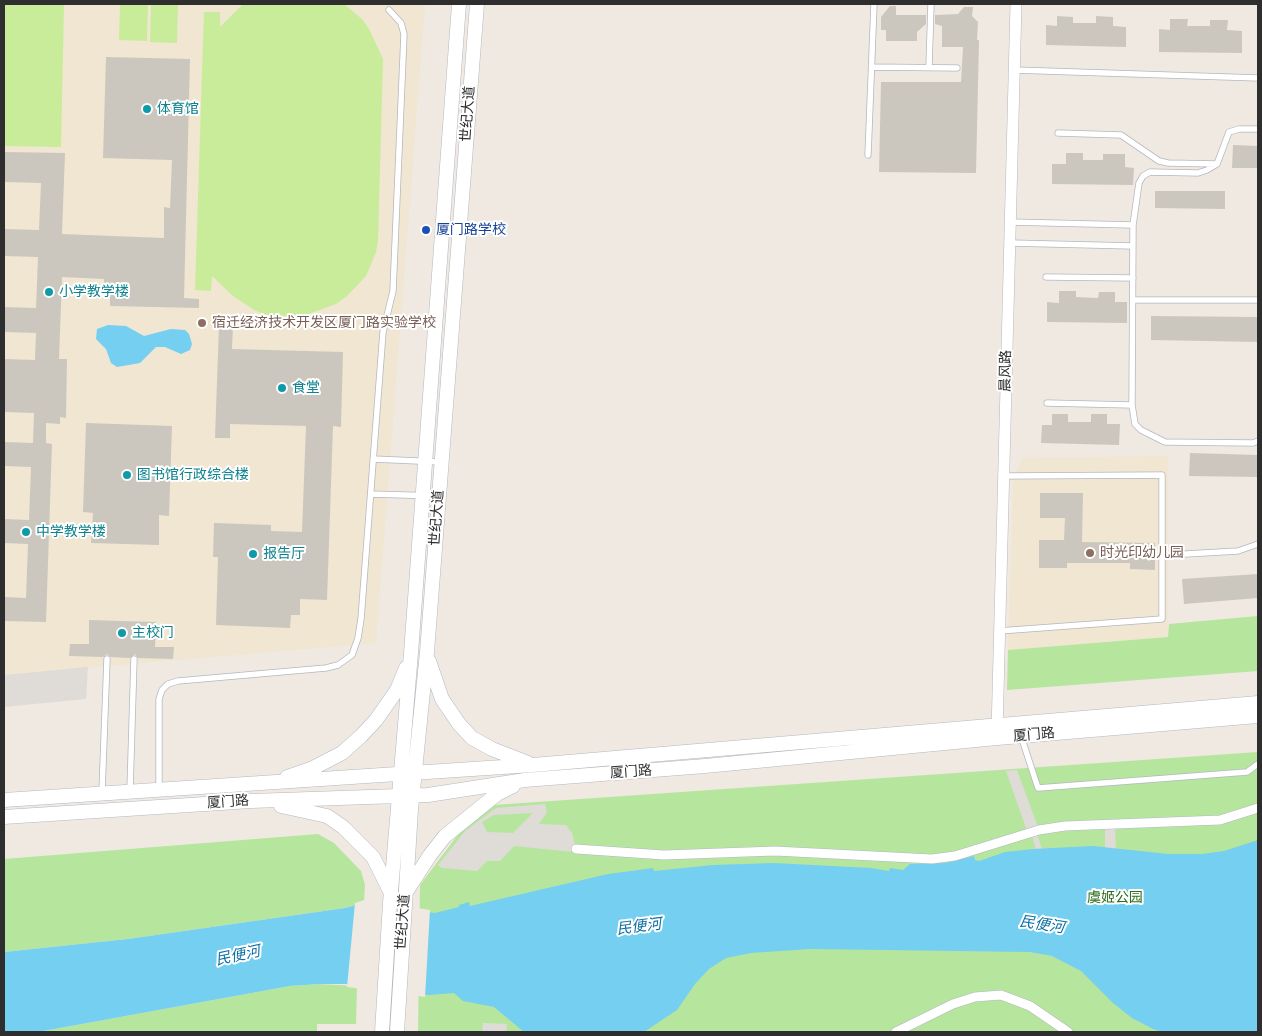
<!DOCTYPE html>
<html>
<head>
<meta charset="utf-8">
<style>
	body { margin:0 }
	#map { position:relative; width:1262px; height:1036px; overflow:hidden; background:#efe9e1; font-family:Manrope,sans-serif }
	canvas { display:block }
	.frame { position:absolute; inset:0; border:5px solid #2e2e2e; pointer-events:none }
</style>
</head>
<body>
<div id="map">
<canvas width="1262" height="1036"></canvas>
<div class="frame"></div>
</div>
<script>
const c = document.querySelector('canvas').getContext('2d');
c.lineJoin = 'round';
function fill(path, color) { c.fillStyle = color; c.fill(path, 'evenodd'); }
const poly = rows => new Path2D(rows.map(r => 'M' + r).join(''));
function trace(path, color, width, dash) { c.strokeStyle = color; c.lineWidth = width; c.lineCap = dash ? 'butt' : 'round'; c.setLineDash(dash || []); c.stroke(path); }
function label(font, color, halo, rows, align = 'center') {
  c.font = font + ' Manrope,"Noto Sans SC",sans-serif'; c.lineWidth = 4; c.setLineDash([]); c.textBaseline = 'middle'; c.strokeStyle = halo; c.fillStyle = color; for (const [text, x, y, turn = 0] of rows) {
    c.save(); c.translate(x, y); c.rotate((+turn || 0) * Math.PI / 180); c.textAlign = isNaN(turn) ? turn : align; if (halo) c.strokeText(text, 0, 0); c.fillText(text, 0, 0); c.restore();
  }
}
const education = poly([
	[4,4,425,4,376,643,4,675],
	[1168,456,1168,637,1008,650,1013,481,1022,458]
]);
const green = poly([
	[1258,616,1258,671,1007,690,1008,650,1168,637,1169,624],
	[1258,752,1258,1032,418,1032,420,885,463,828,494,805],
	[318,834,334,843,361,871,365,885,364,903,345,908,128,939,4,952,4,859],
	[319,984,357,986,356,1024,317,1024,317,1032,38,1032,290,986]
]);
const pitch = poly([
	[4,4,64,4,61,147,4,146],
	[120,4,148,4,147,41,119,40],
	[151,4,178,4,177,43,150,42],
	[243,4,344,4,362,19,369,29,383,59,378,241,376,252,366,276,347,296,336,304,303,316,270,316,256,311,233,296,212,276,211,291,195,290,204,12,220,12,220,27]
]);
const plaza = poly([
	[88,667,86,699,4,707,4,675],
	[1017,770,1039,830,1036,831,1044,855,1105,854,1105,825,1115,825,1116,852,1134,851,1134,865,1072,866,1070,861,1040,862,1031,833,1028,834,1006,771],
	[545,804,547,812,539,824,566,825,572,833,576,849,574,852,514,846,500,861,487,861,477,871,442,868,438,865,465,831,496,808],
	[533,813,513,833,487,832,482,822,494,815],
	[483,1023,507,1024,506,1032,482,1032]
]);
const water = poly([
	[108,325,126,326,144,336,171,329,185,330,189,334,192,344,190,350,181,354,165,347,156,347,140,363,117,367,111,363,106,349,96,339,97,329],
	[1258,840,1258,1032,1162,1032,1153,1029,1132,1018,1113,1003,1081,971,1052,956,1030,952,810,949,751,953,726,958,709,969,695,984,677,1010,644,1032,524,1032,494,1007,463,1001,454,993,429,995,347,984,319,984,290,986,38,1032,4,1032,4,952,128,939,345,908,364,903,435,913,459,907,459,905,469,902,470,906,608,874,653,868,654,871,713,865,774,863,871,868,889,871,890,868,903,870,910,864,946,863,974,856,975,860,979,861,1005,852,1033,849,1093,846,1168,854,1202,854,1224,851]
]);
const pier = poly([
	[364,900,430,910,425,997,347,987,355,903]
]);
const building = poly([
	[890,6,896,6,896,15,926,15,926,24,917,32,917,41,886,41,886,30,881,30,881,17],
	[964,7,973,7,972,16,978,22,977,40,979,40,976,173,879,172,881,82,961,82,963,47,942,47,942,26,935,24,935,15,958,14],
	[1057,16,1073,17,1073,23,1096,23,1096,16,1113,17,1113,26,1126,27,1126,47,1046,45,1046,25,1057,26],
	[1170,19,1188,19,1187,26,1210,26,1210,20,1228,20,1227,30,1242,31,1242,53,1159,52,1159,29,1170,30],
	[106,57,190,59,184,298,199,299,199,308,110,306,110,297,104,298,104,279,62,277,59,359,67,359,66,418,60,417,60,424,46,423,46,443,52,444,46,622,4,621,4,597,26,598,28,544,4,543,4,519,29,520,31,467,4,466,4,442,33,443,34,413,4,412,4,359,35,360,36,333,4,332,4,307,36,308,38,257,4,256,4,229,39,230,41,183,4,182,4,152,65,153,62,234,164,238,164,207,170,208,172,160,103,158],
	[1233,145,1258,146,1258,168,1232,168],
	[1066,153,1083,153,1083,160,1103,160,1103,154,1125,154,1125,167,1134,168,1133,185,1052,184,1052,164,1066,164],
	[1155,191,1225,191,1225,209,1155,208],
	[1059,291,1076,291,1076,297,1098,298,1099,292,1115,292,1115,302,1127,302,1127,323,1047,322,1047,302,1059,303],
	[1151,316,1258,317,1258,342,1151,340],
	[219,325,233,325,232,349,343,352,341,427,333,426,327,600,300,599,300,615,291,615,290,628,216,625,218,557,213,557,214,523,271,525,271,531,302,532,306,426,230,424,230,438,215,438],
	[1052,414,1068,414,1068,422,1091,422,1091,414,1107,414,1107,424,1120,424,1119,445,1041,443,1042,425,1052,425],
	[86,423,172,426,169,516,159,515,159,545,91,543,93,513,83,512],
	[1190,453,1258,455,1258,477,1189,476],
	[1040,493,1083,493,1082,542,1155,543,1155,570,1130,569,1130,563,1067,563,1067,568,1039,568,1039,540,1064,540,1065,518,1040,518],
	[1258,574,1258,598,1184,604,1182,579],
	[89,620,156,622,155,647,174,647,173,659,138,658,135,654,130,658,111,657,107,654,103,657,69,656,70,644,89,644]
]);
const service = poly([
	[872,67,957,68],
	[929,67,931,4],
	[1014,70,1258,78],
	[1258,129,1239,129,1229,132,1217,164,1207,170,1198,173,1150,172,1143,176,1139,183,1133,225,1132,405,1135,424,1141,430,1165,442,1253,443,1258,441],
	[1058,133,1121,135,1159,161,1168,163,1217,164],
	[868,155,874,4],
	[1010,222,1133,225],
	[1010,243,1133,246],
	[1046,277,1133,278],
	[1133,300,1256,300],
	[1047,403,1132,405],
	[373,459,441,462],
	[371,494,438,496],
	[1186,554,1238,551,1258,544],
	[999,631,1162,619,1162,475,1004,476],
	[1021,736,1038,788,1247,772,1258,764],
	[159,789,159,699,162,690,168,684,178,681,326,668,338,665,352,655,358,638,361,619,383,332,393,291,404,34,401,23,389,10],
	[130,790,134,659],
	[102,792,107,659]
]);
const pedestrian = poly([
	[576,849,664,855,775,851,932,859,955,856,1039,830,1065,826,1220,820,1258,808],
	[896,1032,953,1004,975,997,1001,995,1030,1006,1068,1032]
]);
const minor = poly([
	[997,732,1016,4]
]);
const tertiary = poly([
	[429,661,442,699,459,724,472,738,492,749,528,763],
	[287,777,313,768,342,753,361,736,376,720,397,690,406,668],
	[4,800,533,765,1258,703],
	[281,806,327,816,343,827,373,857,391,893],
	[4,817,251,801,428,795,525,780,705,766,997,738,1258,716],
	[406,892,430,855,445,836,497,794,513,786],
	[382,1032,390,903,411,653,459,4],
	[397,1032,411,810,427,652,477,4]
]);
const markers = [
	[147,109,5,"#0f9aa8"],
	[426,230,5,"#1a4fb4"],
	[49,292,5,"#0f9aa8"],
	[202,323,5,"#8d6e63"],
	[282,388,5,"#0f9aa8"],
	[127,475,5,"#0f9aa8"],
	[26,532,5,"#0f9aa8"],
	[1090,553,5,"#8d6e63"],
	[253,554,5,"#0f9aa8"],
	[122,633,5,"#0f9aa8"]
];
const cultureNames = [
	["体育馆",157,109],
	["小学教学楼",59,292],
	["食堂",292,388],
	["图书馆行政综合楼",137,475],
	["中学教学楼",36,532],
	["报告厅",263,554],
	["主校门",132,633]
];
const streetNames = [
	["世纪大道",468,114,-86],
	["晨风路",1006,371,-89],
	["世纪大道",437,518,-86],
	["厦门路",1034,735,-5],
	["厦门路",631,772,-4],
	["厦门路",228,802,-4],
	["世纪大道",403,922,-86]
];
const transitNames = [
	["厦门路学校",436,230]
];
const educationNames = [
	["宿迁经济技术开发区厦门路实验学校",212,323],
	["时光印幼儿园",1100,553]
];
const parkNames = [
	["虞姬公园",1115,898]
];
const waterNames = [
	["民便河",1042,925,9],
	["民便河",639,927,-7],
	["民便河",238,956,-12]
];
fill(education, '#f0e6d1');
fill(green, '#b6e59e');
fill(pitch, '#c9ec9a');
fill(plaza, '#dfdcd8');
fill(water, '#75cff0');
fill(pier, '#efe9e1');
fill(building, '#cbc7bf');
trace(service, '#b4b7c1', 7);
trace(pedestrian, '#b4b7c1', 10);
trace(minor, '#b4b7c1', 12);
trace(tertiary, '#b4b7c1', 15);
trace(service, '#fff', 5.5);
trace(pedestrian, '#fff', 9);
trace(minor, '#fff', 11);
trace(tertiary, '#fff', 14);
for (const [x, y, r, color] of markers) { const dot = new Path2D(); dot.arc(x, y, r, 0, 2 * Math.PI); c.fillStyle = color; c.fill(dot); trace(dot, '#fff', 2); }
label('14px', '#0d838f', '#fff', cultureNames, 'left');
label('14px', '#2e2e2e', '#fff', streetNames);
label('14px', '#164399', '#fff', transitNames, 'left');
label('14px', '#785e54', '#fff', educationNames, 'left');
label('14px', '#2c6e1b', '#fff', parkNames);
label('italic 15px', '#0d6fa3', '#fff', waterNames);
</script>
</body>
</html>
